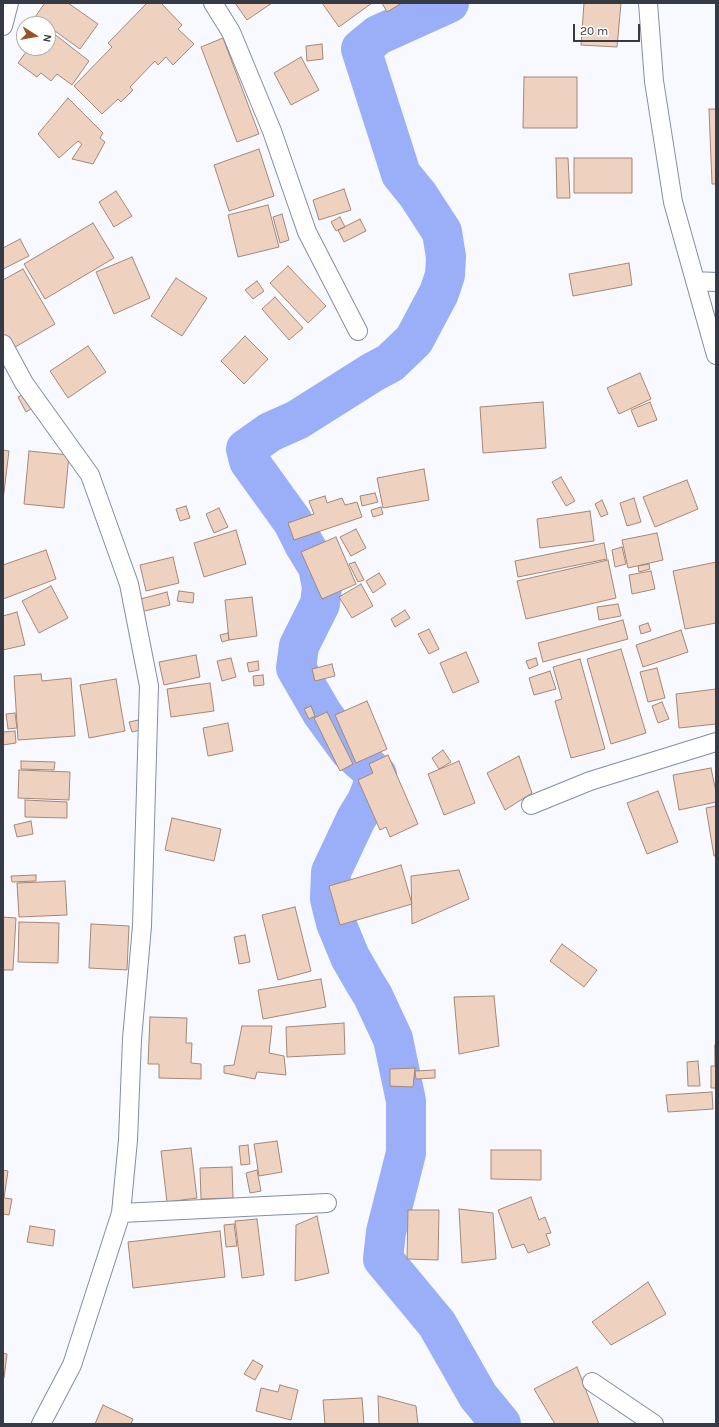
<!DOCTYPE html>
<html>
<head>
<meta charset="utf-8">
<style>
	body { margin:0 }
	#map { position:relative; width:719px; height:1427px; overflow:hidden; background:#f7f9ff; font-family:Karla,sans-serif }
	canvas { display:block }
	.frame { position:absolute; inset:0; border:4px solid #363a45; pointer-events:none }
	.north { position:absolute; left:16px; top:16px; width:40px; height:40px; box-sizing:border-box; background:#fff; border:1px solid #afb0b5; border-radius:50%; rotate:101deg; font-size:11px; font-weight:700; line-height:16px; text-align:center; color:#363a45 }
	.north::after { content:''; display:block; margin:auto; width:14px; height:18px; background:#965225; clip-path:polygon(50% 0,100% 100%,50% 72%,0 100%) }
	.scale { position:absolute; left:573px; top:24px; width:67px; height:18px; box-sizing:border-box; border:2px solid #363a45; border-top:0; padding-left:5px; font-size:12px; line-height:14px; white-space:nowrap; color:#363a45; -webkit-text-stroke:3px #fff; paint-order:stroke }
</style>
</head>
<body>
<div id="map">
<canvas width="719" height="1427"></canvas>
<div class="frame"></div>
<div class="north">N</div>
<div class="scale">20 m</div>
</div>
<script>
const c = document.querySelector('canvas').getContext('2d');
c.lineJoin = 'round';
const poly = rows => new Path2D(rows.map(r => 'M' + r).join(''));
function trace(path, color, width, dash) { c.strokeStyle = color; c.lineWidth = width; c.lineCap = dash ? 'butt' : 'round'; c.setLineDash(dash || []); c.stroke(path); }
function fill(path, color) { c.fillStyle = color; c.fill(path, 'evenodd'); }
const river = poly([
	[449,3,378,35,361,49,401,174,418,195,442,232,446,257,445,275,439,293,414,340,390,363,373,372,297,420,270,432,246,449,249,461,293,522,304,544,318,567,322,587,320,604,299,646,296,668,322,713,349,750,377,775,367,801,356,819,331,872,330,899,336,923,350,957,365,983,373,996,393,1039,406,1101,406,1153,386,1232,383,1259,437,1324,478,1396,501,1424]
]);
const building = poly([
	[45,3,68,3,98,24,80,49,48,26,48,24,45,24,35,17,45,3],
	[147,3,161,3,182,25,178,29,194,44,173,65,166,57,158,65,155,61,130,87,133,90,121,102,118,99,102,114,74,86,112,47,108,43,147,3],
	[235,3,272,3,247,20,235,3],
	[322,3,372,3,339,27,322,3],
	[382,3,402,3,387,12,382,3],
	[584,3,621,3,617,47,581,45,584,3],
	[48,29,89,61,72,85,57,74,51,81,41,73,37,77,18,63,29,48,48,48,48,29],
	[223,38,259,134,237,142,201,47,223,38],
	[322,44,323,59,307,61,306,46,322,44],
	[301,57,319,90,291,105,274,73,301,57],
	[524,77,577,77,577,128,523,128,524,77],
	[68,98,103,133,100,138,105,142,93,164,72,159,82,144,78,141,59,158,38,134,68,98],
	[709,109,716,109,716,184,712,184,709,109],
	[259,149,274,196,229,211,214,165,259,149],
	[556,158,568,158,570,198,557,198,556,158],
	[574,158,632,158,632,193,574,193,574,158],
	[344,189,351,210,319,220,313,200,344,189],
	[116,191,132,216,114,227,99,202,116,191],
	[268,205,279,247,238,257,228,215,268,205],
	[282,214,289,240,280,243,273,217,282,214],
	[340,217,345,227,336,231,331,222,340,217],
	[360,219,366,231,344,242,338,230,360,219],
	[93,223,114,258,45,299,24,264,93,223],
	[20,239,29,256,3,269,3,248,20,239],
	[132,257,150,298,114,314,96,272,132,257],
	[629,263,632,285,573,296,569,274,629,263],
	[288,266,326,306,308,323,270,283,288,266],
	[23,269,55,324,10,350,3,337,3,280,23,269],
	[176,278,207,298,182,336,151,316,176,278],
	[257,281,264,291,253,299,245,290,257,281],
	[275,297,303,328,289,340,262,309,275,297],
	[245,336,268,359,244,384,221,361,245,336],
	[88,346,106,372,68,398,50,371,88,346],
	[640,373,651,399,619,414,607,388,640,373],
	[25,393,34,407,26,412,18,397,25,393],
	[543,402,546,448,483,453,480,407,543,402],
	[650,402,657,420,638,427,631,410,650,402],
	[3,450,9,451,3,500,3,450],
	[29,451,69,455,64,508,24,504,29,451],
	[424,469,429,500,383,508,377,478,424,469],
	[561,477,575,501,566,506,552,482,561,477],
	[687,480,698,509,655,527,643,497,687,480],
	[375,493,378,502,362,506,360,496,375,493],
	[325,496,327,503,342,498,345,505,357,502,362,517,294,540,288,523,314,514,309,501,325,496],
	[634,498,641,522,627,526,620,503,634,498],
	[602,500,608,514,601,517,595,504,602,500],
	[186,506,190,518,180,521,176,509,186,506],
	[381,507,383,514,373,517,371,510,381,507],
	[219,508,228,527,214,533,206,514,219,508],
	[590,511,594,541,540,548,537,519,590,511],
	[356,529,366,548,351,556,340,537,356,529],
	[236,530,246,564,204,577,194,543,236,530],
	[657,533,663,560,628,568,622,540,657,533],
	[336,537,356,584,322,599,301,552,336,537],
	[604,543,607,559,518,577,515,561,604,543],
	[622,547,626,564,615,567,612,550,622,547],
	[46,550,56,579,3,599,3,565,46,550],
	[173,557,179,583,146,591,140,565,173,557],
	[608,560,616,598,526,619,517,581,608,560],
	[355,562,364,580,358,582,349,564,355,562],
	[716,562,716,623,685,629,673,571,716,562],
	[649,564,650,569,639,572,638,566,649,564],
	[651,571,655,589,632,594,629,575,651,571],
	[379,573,386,584,373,593,366,581,379,573],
	[361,584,373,606,352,618,339,597,361,584],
	[51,586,68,618,39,633,22,601,51,586],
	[179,591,194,593,193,603,177,601,179,591],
	[167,592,170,605,136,613,133,601,167,592],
	[252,597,257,636,229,640,225,600,252,597],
	[618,604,621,616,599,620,597,607,618,604],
	[405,610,410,618,395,627,391,619,405,610],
	[17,612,25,645,3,650,3,616,17,612],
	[623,620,628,639,543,662,538,643,623,620],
	[648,623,651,631,641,634,639,626,648,623],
	[429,629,439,649,429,654,418,634,429,629],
	[681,630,688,652,643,667,636,645,681,630],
	[228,633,229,640,222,642,220,635,228,633],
	[621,649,646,733,611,744,587,659,621,649],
	[466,652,479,682,453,693,440,663,466,652],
	[196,655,200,677,164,685,159,662,196,655],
	[231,658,236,677,222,681,217,661,231,658],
	[536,658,538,665,529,669,526,661,536,658],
	[580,659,605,749,571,758,555,701,562,699,553,667,580,659],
	[258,661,259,670,249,672,247,663,258,661],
	[332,664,335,676,315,681,312,669,332,664],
	[657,668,665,698,648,702,640,672,657,668],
	[550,671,556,689,534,695,529,678,550,671],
	[41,674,42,681,71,678,75,736,18,740,14,676,41,674],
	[263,675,264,685,254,686,253,676,263,675],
	[116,679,125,731,89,738,80,685,116,679],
	[210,683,214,711,171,717,167,689,210,683],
	[716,689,716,724,679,728,676,694,716,689],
	[367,701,387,749,356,763,335,715,367,701],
	[662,702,669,719,658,723,652,706,662,702],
	[311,706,315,716,309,719,304,709,311,706],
	[327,712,353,764,340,771,314,718,327,712],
	[15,713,17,728,8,729,6,714,15,713],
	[143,719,145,729,132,732,129,722,143,719],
	[228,723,233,751,208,756,203,728,228,723],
	[15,731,16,743,3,745,3,732,15,731],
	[443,750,451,762,439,769,432,758,443,750],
	[388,755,418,824,390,837,386,827,380,830,358,780,373,773,369,764,388,755],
	[519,756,532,793,505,810,487,773,519,756],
	[21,761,55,762,54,770,21,769,21,761],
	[459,761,475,803,444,815,428,774,459,761],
	[711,768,716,792,716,802,679,810,673,775,711,768],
	[19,770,70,772,69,800,18,798,19,770],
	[658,791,678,842,647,854,627,803,658,791],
	[25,800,67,802,67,818,25,817,25,800],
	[716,806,716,856,714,856,706,808,716,806],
	[172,818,221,829,214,861,165,850,172,818],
	[31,821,33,834,17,837,14,825,31,821],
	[401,865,412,904,340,925,329,886,401,865],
	[459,870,469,899,412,924,411,876,459,870],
	[36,875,36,881,12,882,11,876,36,875],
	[65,881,67,915,19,917,17,883,65,881],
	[295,907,311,971,278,980,262,915,295,907],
	[3,917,16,918,13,970,3,970,3,917],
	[19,922,59,923,58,963,18,962,19,922],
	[91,924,129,926,127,970,89,968,91,924],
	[245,935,250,962,239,964,234,937,245,935],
	[562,944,597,970,584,987,550,961,562,944],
	[321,979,326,1007,263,1019,258,990,321,979],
	[494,996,499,1046,459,1054,454,997,494,996],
	[150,1017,187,1018,186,1043,192,1043,191,1063,201,1064,201,1079,159,1078,159,1064,148,1064,150,1017],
	[344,1023,345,1054,287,1057,286,1027,344,1023],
	[242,1026,272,1026,269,1053,284,1056,286,1075,257,1072,255,1079,224,1073,224,1066,234,1065,242,1026],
	[715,1045,716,1088,711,1088,711,1066,715,1066,715,1045],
	[698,1061,700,1086,688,1086,687,1062,698,1061],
	[415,1068,413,1087,390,1086,390,1069,415,1068],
	[435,1070,435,1078,416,1079,415,1071,435,1070],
	[712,1092,713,1109,668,1112,666,1095,712,1092],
	[277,1141,282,1172,259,1176,254,1144,277,1141],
	[248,1145,250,1164,241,1165,239,1146,248,1145],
	[191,1148,197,1198,167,1202,161,1151,191,1148],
	[491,1150,541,1150,541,1180,491,1179,491,1150],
	[232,1167,233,1198,201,1199,200,1168,232,1167],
	[3,1170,8,1171,4,1198,12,1199,9,1215,3,1214,3,1170],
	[257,1170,261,1191,250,1193,246,1173,257,1170],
	[531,1197,539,1220,545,1217,551,1233,546,1234,550,1245,528,1253,524,1244,512,1248,498,1210,531,1197],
	[459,1209,493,1213,496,1259,462,1263,459,1209],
	[408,1210,439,1210,438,1260,407,1259,408,1210],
	[317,1216,329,1273,295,1281,296,1225,317,1216],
	[257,1219,264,1275,242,1278,235,1221,257,1219],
	[234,1224,237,1246,226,1247,224,1225,234,1224],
	[30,1226,55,1230,53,1246,27,1242,30,1226],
	[220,1231,225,1277,133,1288,128,1242,220,1231],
	[648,1282,666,1314,611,1345,592,1322,648,1282],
	[3,1353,7,1354,4,1378,3,1378,3,1353],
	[253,1360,263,1366,255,1380,244,1374,253,1360],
	[577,1367,599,1424,555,1424,534,1389,577,1367],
	[280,1385,298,1390,291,1420,256,1411,261,1388,278,1392,280,1385],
	[378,1396,416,1406,418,1424,379,1424,378,1396],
	[362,1398,364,1424,325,1424,323,1400,362,1398],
	[103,1405,133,1419,131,1424,95,1424,103,1405]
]);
const minor = poly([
	[213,3,231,32,272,131,307,232,358,331],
	[648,3,654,81,673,202,716,355],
	[3,26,9,3],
	[695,281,716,282],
	[3,344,24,383,90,475,129,584,149,686,142,926,132,1039,128,1140,121,1213,72,1365,41,1424],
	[531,805,590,781,716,742],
	[121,1213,327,1203],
	[592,1382,654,1424]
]);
trace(river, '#9aaff7', 40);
fill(building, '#efd1c0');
trace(building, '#a38878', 1);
trace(minor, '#848da7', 20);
trace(minor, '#fff', 18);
</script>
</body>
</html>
